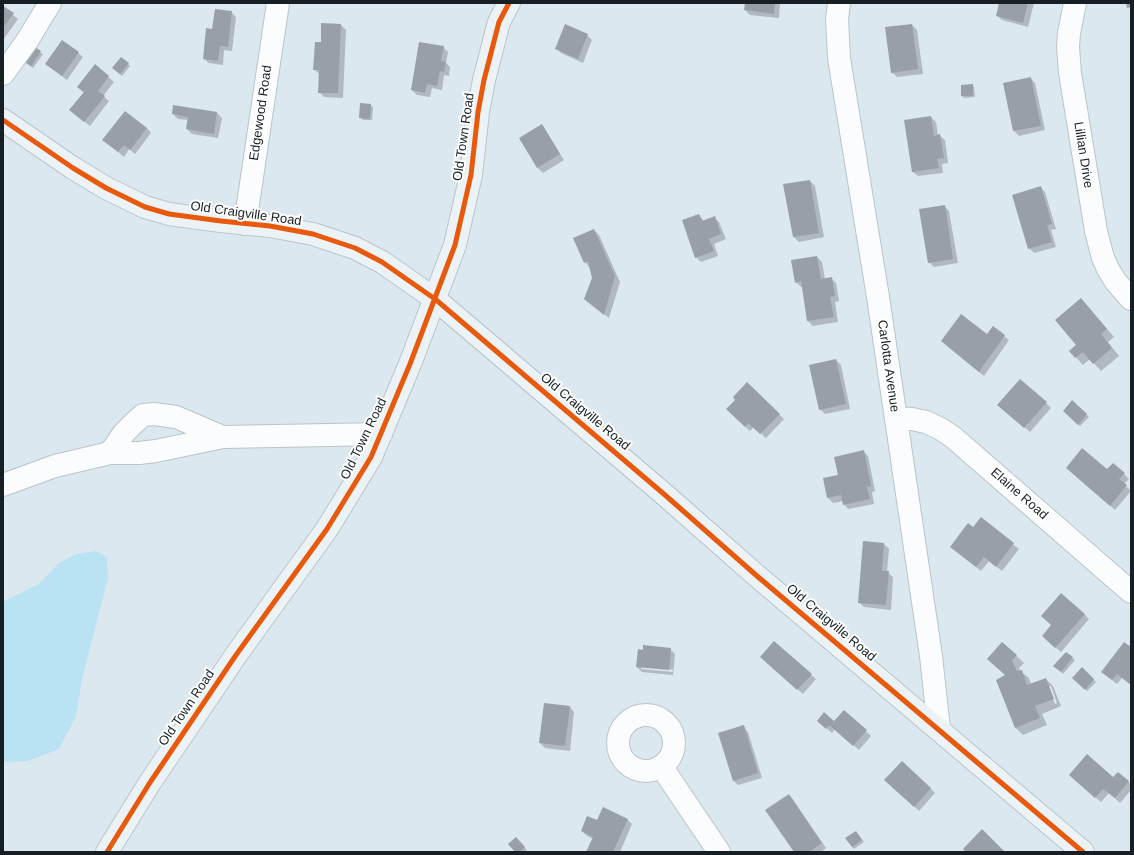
<!DOCTYPE html>
<html>
<head>
<meta charset="utf-8">
<style>
	body { margin:0 }
	#map { position:relative; width:1134px; height:855px; overflow:hidden; background:#dbe8ef; font-family:Helvetica,sans-serif }
	canvas { display:block }
	.frame { position:absolute; inset:0; border:4px solid #162024; pointer-events:none }
</style>
</head>
<body>
<div id="map">
<canvas width="1134" height="855"></canvas>
<div class="frame"></div>
</div>
<script>
const c = document.querySelector('canvas').getContext('2d');
c.lineJoin = 'round';
function fill(path, color) { c.fillStyle = color; c.fill(path, 'evenodd'); }
const poly = rows => new Path2D(rows.map(r => 'M' + r).join(''));
function trace(path, color, width, dash) { c.strokeStyle = color; c.lineWidth = width; c.lineCap = dash ? 'butt' : 'round'; c.setLineDash(dash || []); c.stroke(path); }
function label(font, color, halo, rows, align = 'center') {
  c.font = font + ' Helvetica,sans-serif'; c.lineWidth = 4; c.setLineDash([]); c.textBaseline = 'middle'; c.strokeStyle = halo; c.fillStyle = color; for (const [text, x, y, turn = 0] of rows) {
    c.save(); c.translate(x, y); c.rotate((+turn || 0) * Math.PI / 180); c.textAlign = isNaN(turn) ? turn : align; if (halo) c.strokeText(text, 0, 0); c.fillText(text, 0, 0); c.restore();
  }
}
const green = poly([
	[96,551,107,557,108,578,82,679,76,716,59,749,28,761,3,762,3,602,39,584,59,563,76,554]
]);
const shadow = poly([
	[746,3,780,3,779,18,750,15,745,10],
	[1000,3,1034,3,1028,27,1002,20,997,15],
	[3,7,18,19,3,40],
	[231,12,236,17,232,51,224,50,223,65,209,63,204,59,213,30],
	[341,25,346,30,343,98,324,97,319,92,319,74,314,69,321,43],
	[912,25,917,30,923,74,897,77,892,72],
	[587,35,592,40,583,63,561,53,556,48],
	[443,47,448,52,446,63,450,67,449,76,444,75,442,90,432,88,430,97,417,95,412,90],
	[40,52,43,54,33,68,23,61],
	[78,53,83,57,67,80,46,64],
	[128,64,130,66,122,76,115,70],
	[95,66,114,82,103,96,109,101,90,126,76,115,84,93,78,87],
	[1030,78,1035,83,1045,130,1019,136,1014,131],
	[972,85,974,87,975,97,964,98,962,96],
	[370,105,373,107,372,120,363,120,360,117],
	[217,113,222,118,218,138,192,134,187,129,188,120,178,119,173,114],
	[931,117,936,122,938,136,940,136,945,140,948,163,942,164,943,173,918,176,913,172],
	[541,126,546,131,564,160,543,173,538,168,520,139],
	[147,128,151,133,135,154,129,149,124,157,104,140],
	[810,181,815,186,824,237,799,242,794,237,785,185],
	[1040,187,1045,192,1056,229,1051,230,1056,247,1034,253,1029,248],
	[944,206,949,211,958,263,934,267,929,262],
	[699,215,704,221,714,217,719,222,726,239,714,244,718,256,701,262,696,257],
	[594,230,599,235,620,282,609,318,591,304,593,278,589,267,585,262],
	[817,257,822,262,825,279,831,278,836,283,839,301,835,302,838,322,813,326,808,321,803,287,801,287,796,282],
	[1081,299,1114,337,1108,342,1119,356,1101,371,1090,359,1083,365,1070,351,1078,345],
	[987,335,1004,336,1009,340,984,376,947,346],
	[836,360,841,365,850,409,825,414,820,409],
	[747,384,784,419,766,438,754,427,750,431,727,409,736,400],
	[1073,402,1089,417,1080,426,1064,411],
	[1046,403,1051,408,1030,432,1004,410],
	[863,451,868,456,875,491,872,492,874,504,848,509,844,504,843,501,833,503,828,498,839,475],
	[1067,468,1107,471,1124,474,1129,479,1124,484,1131,491,1115,510],
	[981,519,1019,549,1002,571,989,561,981,571,956,551],
	[864,542,884,544,889,549,887,572,893,577,891,610,864,607,859,602],
	[1084,614,1089,619,1061,652,1048,641,1052,625],
	[1002,643,1024,663,1019,668,1020,671,1029,678,1031,684,1046,679,1053,686,1061,706,1042,714,1047,725,1023,735,1016,728,1006,675],
	[1048,686,1051,686,1057,703,1055,704],
	[670,649,675,654,673,675,642,672,637,667],
	[641,666,674,670,674,672,641,669],
	[1131,649,1131,685,1122,678,1117,684,1107,676],
	[1066,653,1075,660,1063,674,1057,668],
	[766,662,811,675,816,679,803,694],
	[1082,668,1096,682,1087,691,1073,678],
	[570,707,574,712,570,751,545,748,540,743],
	[844,711,871,736,859,750,835,729,832,733,823,725,834,722],
	[743,727,748,732,762,778,738,785,733,780],
	[1118,773,1131,784,1131,790,1120,803,1109,793,1101,802,1075,780,1113,778],
	[891,785,930,788,935,793,919,811],
	[789,795,793,800,826,848,821,852,795,852],
	[627,819,632,824,620,852,587,852,593,839,587,836,582,831,598,821],
	[858,834,864,842,854,849,852,847],
	[516,838,527,850,524,852,516,852]
]);
const building = poly([
	[745,3,775,3,774,14,744,10],
	[999,3,1028,3,1023,23,996,16],
	[1126,3,1131,3,1131,7,1127,8],
	[3,6,14,13,3,28],
	[215,9,232,11,228,47,220,46,218,61,203,59,206,28,212,29],
	[321,23,341,24,338,93,318,93,319,70,313,70,315,42,321,42],
	[565,24,588,34,578,59,555,49],
	[912,24,918,69,891,73,885,27],
	[62,40,79,52,62,76,45,64],
	[419,42,444,46,441,61,446,62,444,72,440,71,437,86,427,84,425,93,411,90],
	[30,44,41,51,31,66,20,59],
	[121,57,129,63,120,74,112,68],
	[95,64,109,76,98,91,105,96,84,122,69,110,84,92,77,87],
	[1031,77,1041,126,1013,131,1003,83],
	[973,84,973,96,961,96,961,85],
	[360,103,371,104,370,119,359,118],
	[173,105,217,112,214,134,186,129,188,117,172,114],
	[125,111,147,128,130,150,124,145,118,152,102,140],
	[931,116,934,136,940,134,944,158,937,159,939,168,912,172,904,120],
	[542,124,560,154,537,168,519,138],
	[810,180,819,233,793,237,783,184],
	[1041,186,1052,224,1047,225,1052,242,1028,249,1012,195],
	[945,205,953,259,928,263,919,209],
	[699,214,702,221,715,216,721,234,709,239,714,251,695,258,682,220],
	[594,229,615,276,604,315,584,299,592,278,588,261,584,263,573,238],
	[817,256,821,279,832,277,835,296,830,297,834,317,807,321,801,281,795,283,791,260],
	[1081,298,1107,329,1101,334,1112,348,1093,364,1083,352,1075,358,1069,351,1076,345,1055,320],
	[961,314,987,334,993,326,1005,335,979,372,941,341],
	[836,359,846,404,819,410,809,365],
	[1020,379,1047,402,1024,428,997,405],
	[747,382,780,414,760,434,748,423,745,427,726,409,735,400,733,397],
	[1072,400,1087,414,1078,425,1063,411],
	[1082,448,1107,469,1113,463,1125,473,1119,479,1127,485,1110,506,1066,468],
	[864,450,871,486,867,487,870,499,843,505,841,495,827,498,823,478,838,475,834,457],
	[981,517,1014,543,996,567,984,557,976,567,950,547,968,523,973,527],
	[863,541,884,543,882,571,889,571,886,605,858,603],
	[1061,593,1085,614,1055,648,1042,636,1051,625,1041,616],
	[774,641,812,674,797,690,760,657],
	[1002,642,1017,655,1012,660,1017,671,1022,670,1027,685,1046,678,1054,699,1035,706,1040,718,1015,728,996,680,1005,675,987,659],
	[1124,642,1131,647,1131,685,1117,674,1112,680,1101,672],
	[643,645,671,648,669,670,636,667,638,649,643,650],
	[1066,652,1073,657,1061,672,1053,666],
	[1082,667,1094,679,1085,690,1072,678],
	[544,703,570,706,565,746,539,743],
	[844,710,867,730,853,746,829,725,826,729,817,721,824,712,834,721],
	[744,725,758,773,733,781,718,733],
	[1087,754,1113,777,1118,772,1129,781,1115,798,1103,789,1095,798,1069,775],
	[902,761,931,788,914,807,884,780],
	[789,794,822,843,809,852,794,852,765,810],
	[603,807,628,819,613,852,586,852,593,837,581,831,587,816,597,820],
	[982,829,1005,852,966,852,963,849],
	[856,831,862,840,852,847,845,838],
	[516,837,525,847,520,852,515,852,508,844]
]);
const street = poly([
	[839,3,837,19,839,58,878,297,931,656,939,729],
	[1075,3,1069,33,1068,47,1070,73,1096,231,1103,258,1108,269,1116,282,1131,299],
	[3,74,27,41,50,3],
	[245,224,278,3],
	[896,418,912,419,926,422,941,429,954,438,1131,592],
	[110,453,124,433,134,423,143,415,154,414,176,417,223,437],
	[3,485,55,466,110,453,139,453,156,451,223,437,381,434],
	'618 743a28 28 0 1 1 56 0a28 28 0 1 1-56 0Z',
	[661,766,719,852]
]);
const secondary = poly([
	[3,120,73,168,106,188,145,207,169,214,221,221,270,226,313,234,355,248,382,262,435,299,665,495,757,576,1083,852],
	[107,852,149,784,236,655,327,529,371,457,410,364,455,245,471,175,478,112,484,80,499,22,509,3]
]);
const cycleway = poly([
	[3,120,73,168,106,188,145,207,169,214,221,221,270,226,313,234,355,248,382,262,435,299,665,495,757,576,1083,852],
	[107,852,149,784,236,655,327,529,371,457,410,364,455,245,471,175,478,112,484,80,499,22,509,3]
]);
const streetNames = [
	["Edgewood Road",261,113,-82],
	["Old Town Road",464,137,-82],
	["Lillian Drive",1083,155,81],
	["Old Craigville Road",246,214,8],
	["Carlotta Avenue",888,366,82],
	["Old Craigville Road",585,412,40],
	["Old Town Road",364,439,-64],
	["Elaine Road",1019,494,41],
	["Old Craigville Road",831,623,40],
	["Old Town Road",187,708,-56]
];
fill(green, '#b9e2f3');
fill(shadow, '#0003');
fill(building, '#96a0a6');
trace(street, '#bac5ca', 24);
trace(secondary, '#bac5ca', 24);
trace(street, '#fafcfd', 22);
trace(secondary, '#ecf3f6', 22);
trace(cycleway, '#e8590c', 5);
label('13px', '#162024', '#fff', streetNames);
</script>
</body>
</html>
